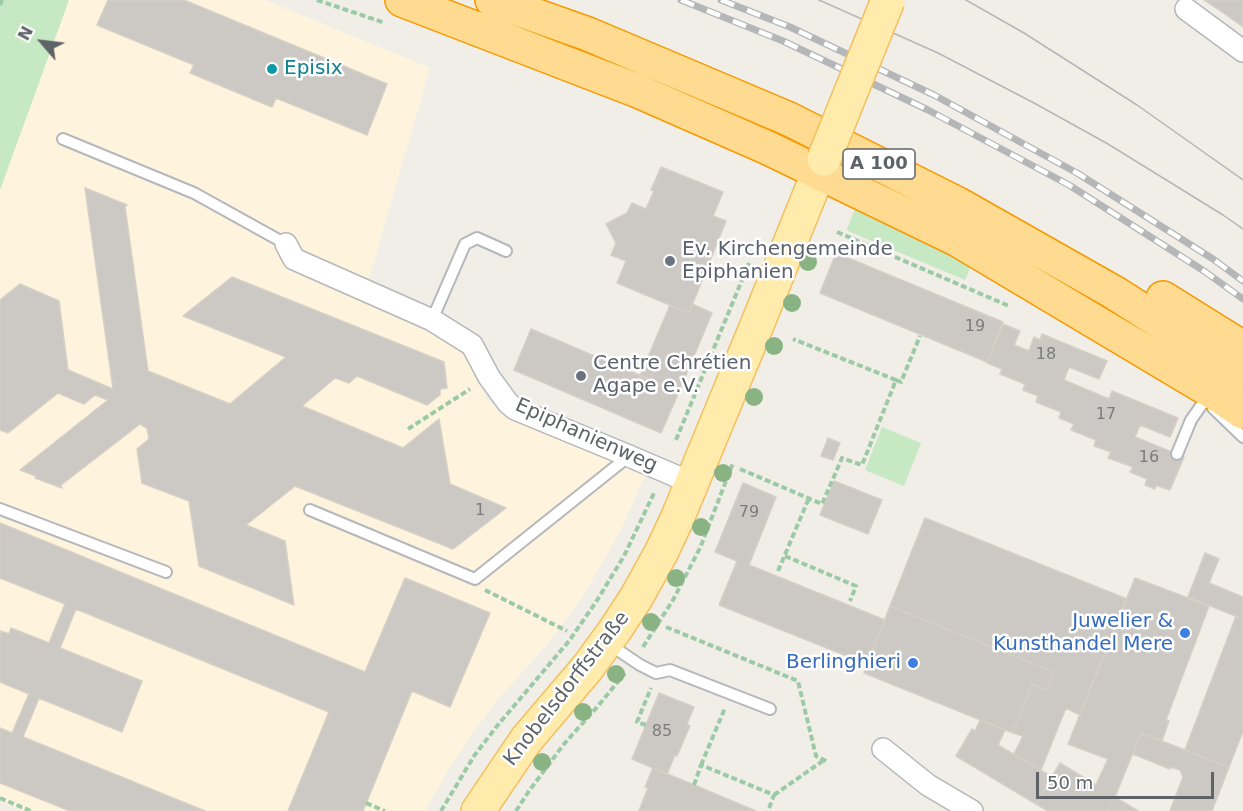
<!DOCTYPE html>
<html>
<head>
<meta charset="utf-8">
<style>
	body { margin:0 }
	#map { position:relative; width:1243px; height:811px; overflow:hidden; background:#f0eee7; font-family:"DejaVu Sans",sans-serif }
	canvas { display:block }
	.north { position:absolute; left:12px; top:12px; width:60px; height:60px; -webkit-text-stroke:4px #fff; paint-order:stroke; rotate:298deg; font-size:16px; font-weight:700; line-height:24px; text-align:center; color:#5e6367 }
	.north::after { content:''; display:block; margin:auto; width:21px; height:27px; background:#5e6367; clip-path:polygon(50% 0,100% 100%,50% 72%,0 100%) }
	.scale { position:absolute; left:1036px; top:772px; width:178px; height:27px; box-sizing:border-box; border:3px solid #5e6367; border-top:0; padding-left:8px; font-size:18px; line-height:21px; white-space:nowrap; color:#5e6367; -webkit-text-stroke:4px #fff; paint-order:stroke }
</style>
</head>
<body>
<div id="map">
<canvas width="1243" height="811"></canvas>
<div class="north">N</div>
<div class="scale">50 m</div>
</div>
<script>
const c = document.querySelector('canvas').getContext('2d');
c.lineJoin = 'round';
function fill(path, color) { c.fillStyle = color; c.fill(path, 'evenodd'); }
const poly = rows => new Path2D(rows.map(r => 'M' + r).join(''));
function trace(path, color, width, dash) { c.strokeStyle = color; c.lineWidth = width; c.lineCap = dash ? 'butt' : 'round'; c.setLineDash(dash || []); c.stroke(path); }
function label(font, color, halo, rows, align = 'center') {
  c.font = font + ' "DejaVu Sans",sans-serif'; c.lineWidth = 5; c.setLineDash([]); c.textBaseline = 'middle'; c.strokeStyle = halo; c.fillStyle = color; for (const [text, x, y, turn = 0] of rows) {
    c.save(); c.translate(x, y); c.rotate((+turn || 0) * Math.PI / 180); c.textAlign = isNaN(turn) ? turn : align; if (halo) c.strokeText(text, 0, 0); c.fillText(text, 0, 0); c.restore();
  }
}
const commercial = poly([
	[69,0,265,0,430,68,363,299,437,333,466,354,486,398,504,417,645,475,620,532,583,596,546,646,500,697,472,734,449,769,425,811,23,811,0,800,0,190]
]);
const green = poly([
	[0,0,69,0,0,190],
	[856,206,971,265,965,280,848,231,847,229],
	[882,427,921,443,904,486,865,470]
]);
const building = poly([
	[108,0,184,0,387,84,367,135,276,98,272,107,190,73,194,65,97,25,108,0],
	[1204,0,1243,0,1243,27,1218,9,1204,0],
	[661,167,723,192,713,216,726,221,689,313,617,283,626,261,611,255,616,243,606,224,627,213,632,203,646,209,654,191,651,190,661,167],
	[85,188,127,205,125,207,148,371,230,404,286,357,183,316,232,277,444,362,447,388,440,389,440,395,427,405,357,376,349,383,335,378,302,406,403,448,439,419,450,484,506,508,453,549,295,486,246,525,285,541,294,605,199,566,189,501,142,483,137,449,149,439,147,428,140,424,61,485,62,488,35,478,36,476,20,470,108,400,95,395,84,404,58,393,8,433,0,430,0,300,20,284,59,301,68,370,113,389,85,188],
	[836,253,1003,322,987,362,820,293,836,253],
	[692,304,712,313,679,392,640,376,670,305,689,313,692,304],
	[1003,324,1020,331,1014,345,1029,351,1034,337,1040,340,1042,334,1107,361,1099,379,1069,367,1064,380,1109,399,1112,391,1178,418,1170,437,1140,425,1135,437,1184,457,1170,490,1156,485,1155,489,1145,485,1147,479,1130,472,1133,467,1108,458,1111,452,1094,446,1096,440,1071,430,1074,424,1059,418,1061,412,1036,402,1038,396,1023,390,1025,384,1000,374,1002,369,987,363,1003,324],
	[531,329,679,392,661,433,514,370,531,329],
	[828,438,840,443,833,460,821,456,828,438],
	[834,481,882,500,868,534,820,515,834,481],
	[743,483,776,497,749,565,885,620,867,664,719,605,737,561,715,552,743,483],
	[925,518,1127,599,1080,715,1066,708,1041,770,1014,754,1023,736,1013,733,1032,684,1047,690,1054,672,890,606,925,518],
	[0,523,365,672,405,578,490,613,450,707,412,691,363,811,288,811,329,712,76,609,60,648,142,681,122,732,39,698,23,737,205,811,70,811,0,783,0,728,12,733,29,694,0,682,0,631,9,634,11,628,49,643,65,604,0,578,0,523],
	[1205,553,1219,559,1209,583,1243,597,1243,619,1188,597,1205,553],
	[1135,578,1209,606,1166,720,1169,721,1162,741,1141,733,1115,797,1107,811,1048,811,1036,804,1060,763,1096,785,1108,759,1068,744,1135,578],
	[890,606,1054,672,1047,690,1032,684,1013,733,864,673,890,606],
	[1236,616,1243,619,1243,731,1229,767,1185,750,1236,616],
	[659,693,694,707,687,724,690,726,677,756,675,755,667,774,632,759,659,693],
	[980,720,1005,730,998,745,1052,777,1036,804,956,756,972,729,975,731,980,720],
	[1141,733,1229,767,1212,811,1170,811,1183,777,1180,770,1171,767,1170,769,1133,754,1141,733],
	[653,768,694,785,756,811,639,811,648,788,645,787,653,768],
	[1115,797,1138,811,1107,811,1115,797]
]);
const path = poly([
	[317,0,385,23],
	[0,5,2,0],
	[837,232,1009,306],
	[896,380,901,382,920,336],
	[408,429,470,389],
	[676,440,749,263],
	[740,469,822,504,842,458,862,465,896,380,793,339],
	[785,556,856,586,850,601],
	[778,571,809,498],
	[485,590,567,631],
	[666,627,798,681,816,756,828,762],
	[643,647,673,600,700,548,733,463],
	[646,725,637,722,651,688],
	[701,765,725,708],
	[694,785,701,765,774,795,768,811],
	[774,795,824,760],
	[0,798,31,811],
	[366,803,385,811],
	[441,811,474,756,497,726,569,641,596,602,624,556,655,491],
	[516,811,529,791,564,744,598,706,625,673]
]);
const service = poly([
	[63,139,194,193,286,244],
	[432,320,465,244,477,238,506,251],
	[1213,408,1243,437],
	[1177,454,1191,420,1205,400],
	[0,509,166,572],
	[310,510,475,579,629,456],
	[609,644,640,665,656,673,670,670,770,709]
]);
const minor = poly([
	[1186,9,1243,51],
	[286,244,294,259,432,320,472,345,489,377,508,403,515,409,629,456,692,483],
	[883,749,928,785,972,811]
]);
const primary = poly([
	[478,811,526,740,588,667,615,630,636,598,661,553,677,519,757,325,824,159]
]);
const motorway = poly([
	[402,0,638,91,768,148,958,240,1221,397,1243,412],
	[492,0,588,34,789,119,958,204,1115,293,1243,375],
	[1163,298,1243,348]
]);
const tram = poly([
	[819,0,938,53,1034,103,1108,144,1223,215,1243,229],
	[966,0,1024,33,1137,105,1243,180]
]);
const rail = poly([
	[681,0,783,41,928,110,1069,185,1204,271,1243,299],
	[721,0,790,27,934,95,1077,173,1213,259,1243,281]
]);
const primaryBridge = poly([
	[824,159,888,0]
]);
const trees = [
	[808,262],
	[792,303],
	[774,346],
	[754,397],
	[723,473],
	[701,527],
	[676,578],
	[651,622],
	[616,674],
	[583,712],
	[542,762]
];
const markers = [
	[272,69,6,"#0f9aa8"],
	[670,261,6,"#6b7280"],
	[581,376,6,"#6b7280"],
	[1185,633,6,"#3f7fe0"],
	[913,663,6,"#3f7fe0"]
];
const numberNames = [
	["19",975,327],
	["18",1046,355],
	["17",1106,415],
	["16",1149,458],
	["1",480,511],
	["79",749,513],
	["85",662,732]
];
const shields = [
	[879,164,72]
];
const shieldNames = [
	["A 100",879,164]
];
const cultureNames = [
	["Episix",284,69]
];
const worshipNames = [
	["Ev. Kirchengemeinde",682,250],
	["Epiphanien",682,273],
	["Centre Chrétien",593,364],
	["Agape e.V.",593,387]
];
const streetNames = [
	["Epiphanienweg",586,436,24],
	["Knobelsdorffstraße",567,689,-52]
];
const shopNames = [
	["Juwelier &",1173,622],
	["Kunsthandel Mere",1173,645],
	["Berlinghieri",901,663]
];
fill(commercial, '#fef4de');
fill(green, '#c6e8c3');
fill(building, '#ccc9c4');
trace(building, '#d5cfc5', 1.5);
trace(service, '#b4b7bb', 14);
trace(minor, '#b4b7bb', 24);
trace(primary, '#f4bf5c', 36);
trace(motorway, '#f79900', 36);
trace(path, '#9cc9a6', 4, [6, 3]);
trace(service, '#fff', 10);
trace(minor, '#fff', 21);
trace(primary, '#ffecad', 33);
trace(motorway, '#fedb90', 33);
trace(tram, '#b5b6b7', 1.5);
trace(rail, '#b5b6b7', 7);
trace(rail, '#fff', 4.5, [14]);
trace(primaryBridge, '#f4bf5c', 36, []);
trace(primaryBridge, '#ffecad', 33);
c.fillStyle = '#89b383';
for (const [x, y] of trees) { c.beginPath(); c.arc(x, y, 9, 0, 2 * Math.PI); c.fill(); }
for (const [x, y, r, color] of markers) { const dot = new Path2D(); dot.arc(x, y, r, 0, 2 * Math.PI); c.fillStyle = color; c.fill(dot); trace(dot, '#fff', 2); }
label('16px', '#7a7c7e', null, numberNames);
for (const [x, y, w] of shields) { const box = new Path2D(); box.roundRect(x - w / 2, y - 15, w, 30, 4.5); c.fillStyle = '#fff'; c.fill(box); trace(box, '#5e6367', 1.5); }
label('bold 18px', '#5e6367', null, shieldNames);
label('20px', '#0d838f', '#fff', cultureNames, 'left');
label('20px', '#5b616d', '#fff', worshipNames, 'left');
label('20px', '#5e6367', '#fff', streetNames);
label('20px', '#366cbe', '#fff', shopNames, 'right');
</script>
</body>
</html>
